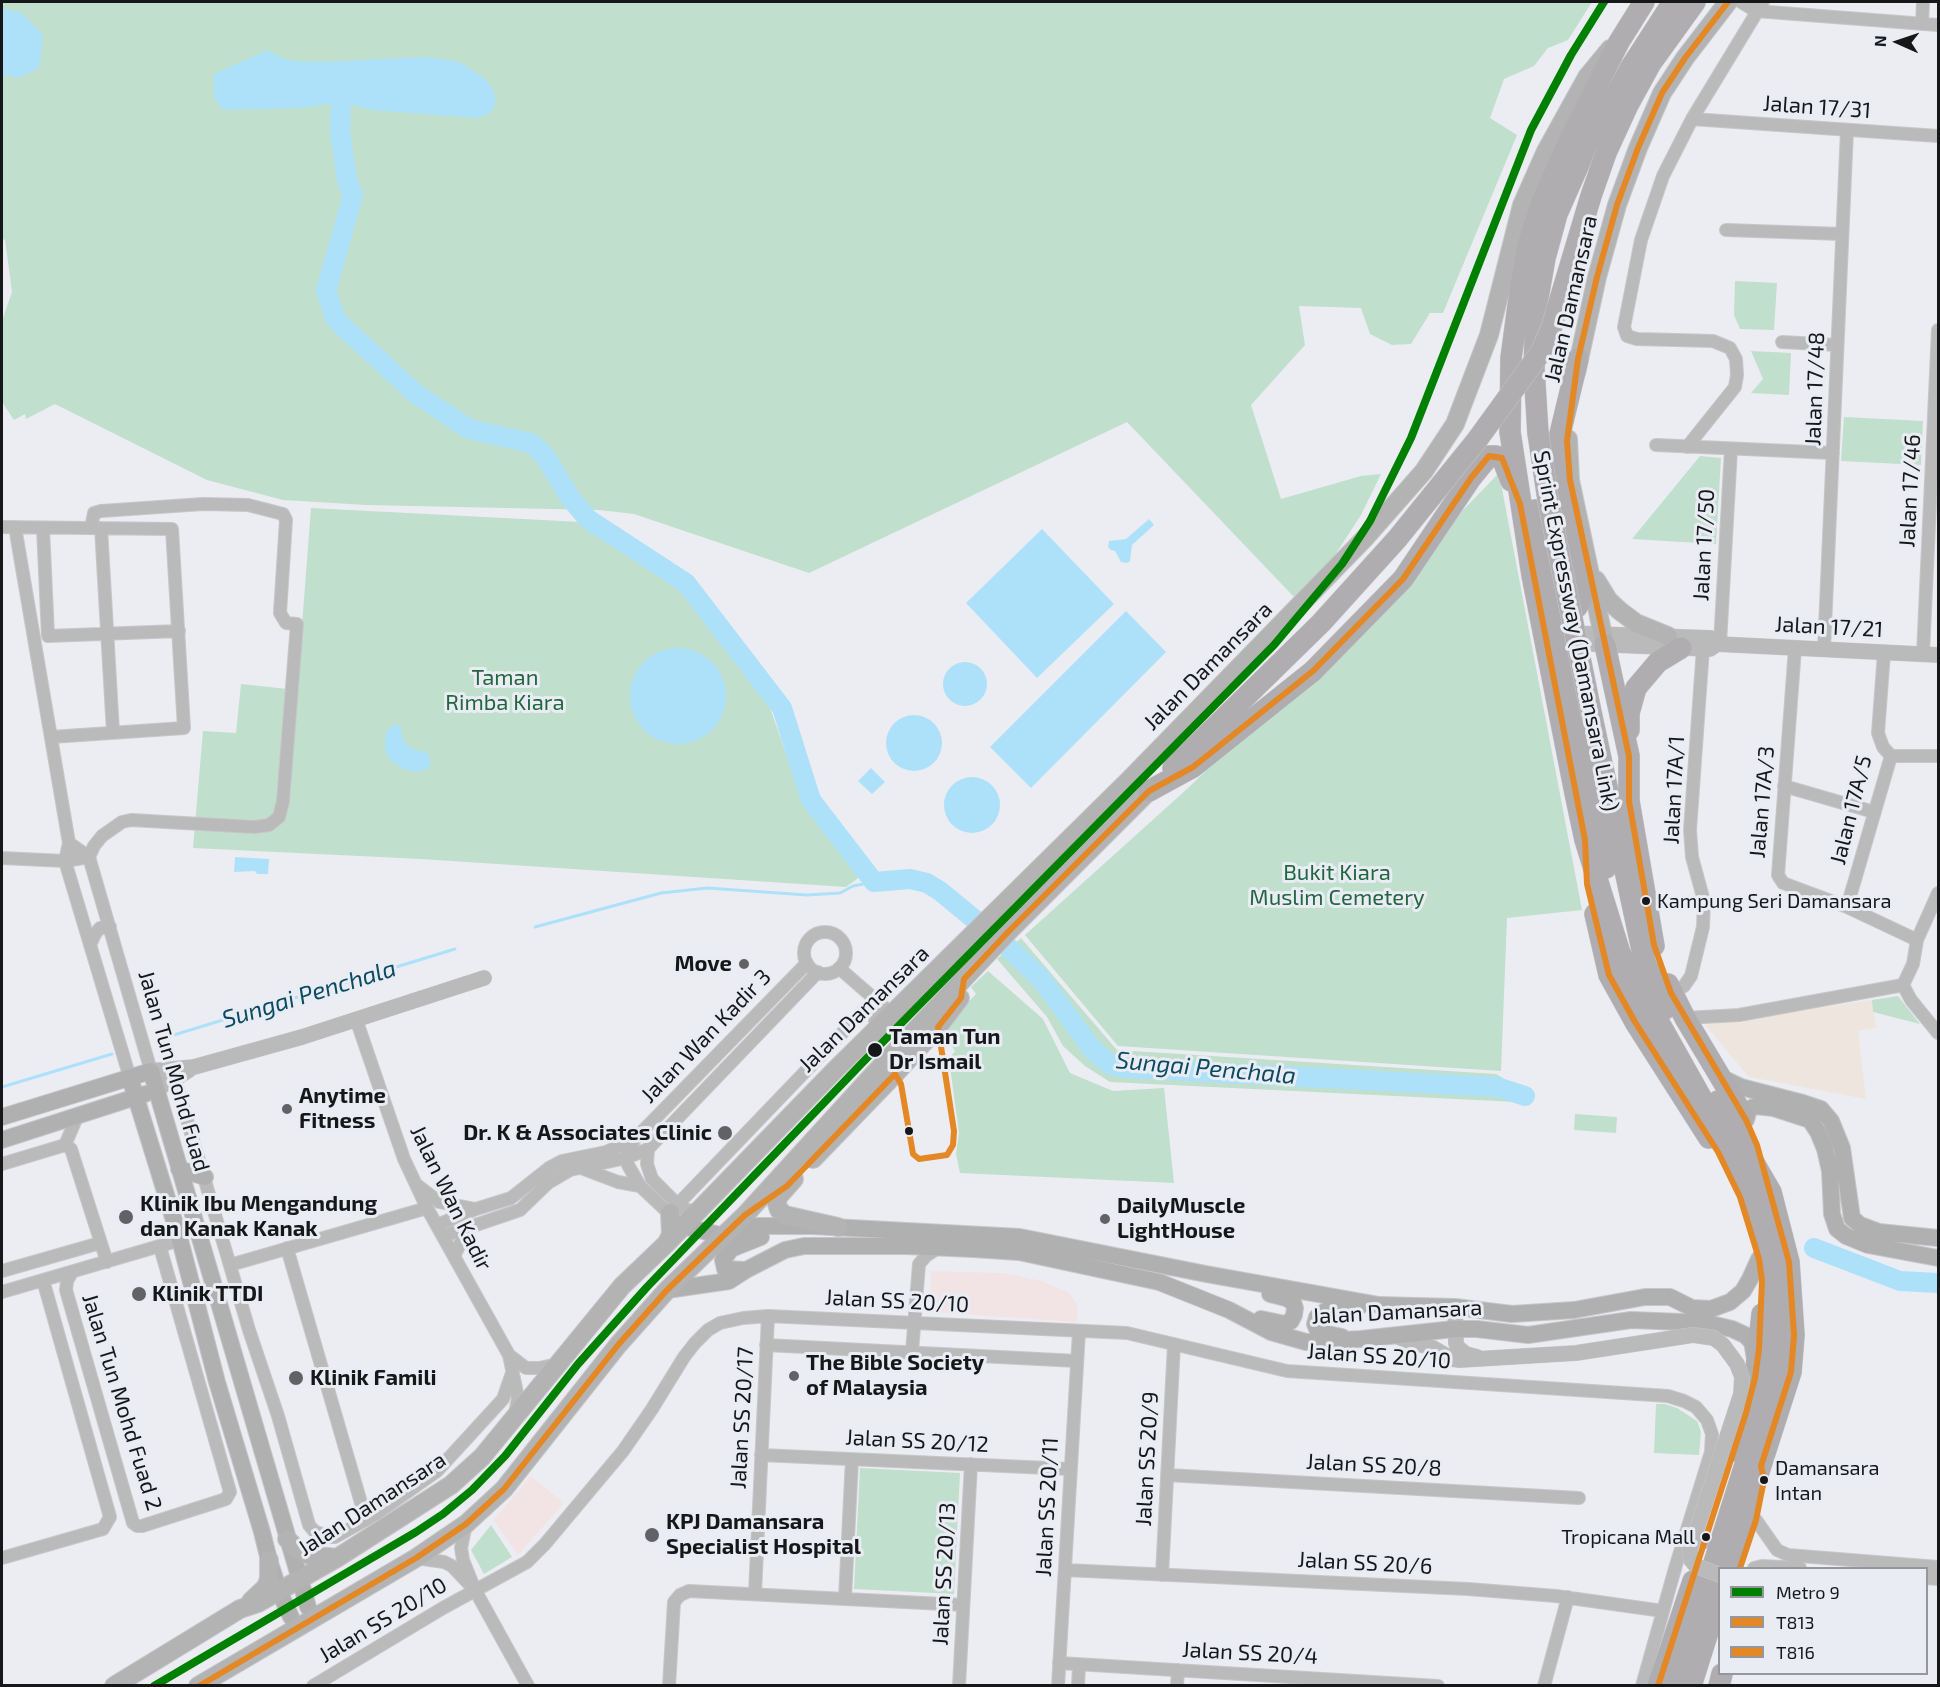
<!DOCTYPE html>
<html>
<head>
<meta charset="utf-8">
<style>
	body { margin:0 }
	#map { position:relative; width:1940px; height:1687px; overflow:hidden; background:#ecedf2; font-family:"Exo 2",sans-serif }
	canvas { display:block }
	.frame { position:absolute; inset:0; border:3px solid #161719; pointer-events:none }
	.legend { position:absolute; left:1718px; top:1567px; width:210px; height:108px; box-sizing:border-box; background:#eaecf4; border:2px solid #95979c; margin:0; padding:8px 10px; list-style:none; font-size:18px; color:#161719 }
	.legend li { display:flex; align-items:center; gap:12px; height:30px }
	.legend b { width:30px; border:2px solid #95979c }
	.north { position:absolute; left:1868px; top:12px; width:60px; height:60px; -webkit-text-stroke:4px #eaecf4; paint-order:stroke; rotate:273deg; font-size:16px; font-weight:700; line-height:24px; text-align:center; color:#161719 }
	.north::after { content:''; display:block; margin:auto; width:21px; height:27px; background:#161719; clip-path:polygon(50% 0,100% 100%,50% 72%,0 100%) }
</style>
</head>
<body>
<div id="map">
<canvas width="1940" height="1687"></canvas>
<div class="frame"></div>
<ul class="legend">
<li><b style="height:8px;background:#008000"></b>Metro 9</li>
<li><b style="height:8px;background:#e38825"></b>T813</li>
<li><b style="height:8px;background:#e38825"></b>T816</li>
</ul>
<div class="north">N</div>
</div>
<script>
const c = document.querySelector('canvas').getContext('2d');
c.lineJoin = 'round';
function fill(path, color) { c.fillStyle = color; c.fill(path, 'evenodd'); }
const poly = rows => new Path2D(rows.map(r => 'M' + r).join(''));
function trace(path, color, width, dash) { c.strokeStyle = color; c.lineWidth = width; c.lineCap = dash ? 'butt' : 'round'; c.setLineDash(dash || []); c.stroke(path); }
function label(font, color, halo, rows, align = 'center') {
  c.font = font + ' "Exo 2",sans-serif'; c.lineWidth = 6; c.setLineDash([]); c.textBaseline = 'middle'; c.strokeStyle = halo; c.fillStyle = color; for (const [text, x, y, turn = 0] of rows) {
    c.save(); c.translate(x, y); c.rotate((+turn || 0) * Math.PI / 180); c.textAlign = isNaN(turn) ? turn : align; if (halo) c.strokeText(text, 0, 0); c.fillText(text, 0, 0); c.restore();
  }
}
const industrial = poly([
	[931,1271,1004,1273,1042,1281,1069,1293,1077,1303,1078,1315,1076,1322,929,1312],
	[531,1476,564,1503,518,1555,493,1520]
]);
const education = poly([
	[1872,1000,1876,1028,1858,1031,1866,1099,1749,1077,1705,1025]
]);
const green = poly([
	[2,2,1592,2,1568,40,1548,48,1534,66,1504,79,1490,118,1517,135,1443,313,1430,313,1411,344,1392,345,1370,334,1361,308,1299,306,1305,345,1251,405,1281,499,1361,476,1381,474,1361,515,1333,558,1294,597,1127,422,809,573,634,514,599,510,366,505,283,500,207,480,55,404,26,419,25,414,14,420,2,402,2,321,12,292,5,239,2,241],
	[1735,281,1777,283,1774,330,1740,329,1734,315],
	[1751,351,1791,353,1789,395,1751,393,1763,379],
	[1844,417,1923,421,1921,465,1841,461],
	[1700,456,1721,458,1716,544,1632,539],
	[1499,473,1582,910,1507,918,1501,1071,1118,1046,1025,935,1187,789,1291,688],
	[311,508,581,522,685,588,768,702,805,808,861,876,846,887,421,859,193,848,203,731,236,733,241,684,297,690],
	[1021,938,1117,1050,1496,1074,1518,1087,1517,1102,1110,1082,1085,1066,1063,1046,1047,1017,997,959],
	[988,971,1043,1019,1070,1073,1113,1091,1164,1088,1174,1183,960,1173,956,1154,959,1133,949,1059,955,1051,941,1030,976,994,971,987],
	[1898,996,1920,1024,1873,1012,1872,1000],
	[1575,1114,1617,1117,1616,1133,1574,1130],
	[1656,1404,1665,1404,1677,1408,1697,1421,1701,1432,1699,1455,1654,1453],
	[860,1468,960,1473,954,1594,854,1589],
	[491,1525,512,1557,484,1574,471,1550]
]);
const water = poly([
	[2,8,22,13,43,35,39,68,18,78,2,74],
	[268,50,281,58,293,61,322,62,426,57,455,61,464,65,485,79,492,88,496,98,494,106,490,113,477,118,372,110,341,102,301,108,223,110,214,97,214,74],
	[1149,519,1154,525,1132,545,1130,561,1127,563,1121,562,1115,551,1111,550,1108,547,1109,541,1126,539],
	[1042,529,1114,604,1037,678,966,603],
	[1126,611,1166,652,1031,788,990,747],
	'630 696a48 48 0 1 1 96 0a48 48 0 1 1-96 0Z',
	'943 684a22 22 0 1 1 44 0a22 22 0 1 1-44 0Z',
	'886 743a28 28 0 1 1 56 0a28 28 0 1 1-56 0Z',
	[393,725,398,725,402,729,402,737,407,745,417,751,424,751,429,755,430,767,426,770,415,772,403,769,390,760,385,750,385,741,386,732],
	[871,768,885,782,872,794,858,781],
	'944 805a28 28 0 1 1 56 0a28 28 0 1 1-56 0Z',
	[235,857,269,859,268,874,257,874,255,871,234,872]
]);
const stream = poly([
	[535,927,661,893,707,888,807,895,840,893,853,886,874,882],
	[164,1038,455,949],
	[2,1087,112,1054]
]);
const river = poly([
	[341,102,340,131,347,180,353,195,326,291,336,320,416,394,469,429,531,443,545,456,571,499,588,519,686,583,782,708,811,800,874,882,910,879,927,883,940,891,1008,947,1042,980,1092,1049,1111,1065,1128,1068,1497,1087,1525,1096],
	[1814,1248,1900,1281,1938,1283]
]);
const minor = poly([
	[1741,2,1756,11,1938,25],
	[1922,24,1923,2],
	[1692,119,1938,136],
	[1726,230,1842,234],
	[1782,342,1837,345],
	[1656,445,1833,453],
	[1687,447,1735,387,1737,375,1736,359,1730,348,1713,341,1637,339,1627,336,1624,327,1641,240,1663,176,1692,119,1763,2],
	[2,527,172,529,184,728,51,737],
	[15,527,69,843,65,861,130,1078],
	[43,528,48,636,179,631],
	[101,528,113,732],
	[1720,644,1731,449],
	[1795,648,1778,875,1783,883,1847,907,1917,940],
	[1824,650,1847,130],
	[1884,653,1878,733,1883,747,1891,756],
	[1923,654,1938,330],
	[1891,756,1938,756],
	[1784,786,1874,812],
	[69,843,89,857,151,1071],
	[89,857,94,846,102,836,122,822,131,820,254,827,269,825,279,817,283,801,297,624,286,623,280,613,286,520,283,514,248,505,203,504,101,511,94,513,91,528],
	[2,858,65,861,89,857],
	[1847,907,1891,756],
	'804 953a21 21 0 1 1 42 0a21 21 0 1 1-42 0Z',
	[90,945,95,934,100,928,110,927],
	[839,968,885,1008,875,1021],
	[1903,985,1913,964,1917,940,1938,893],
	[1903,985,1911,1000,1938,1033],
	[1671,993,1684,986,1691,976,1703,927,1704,901,1692,857,1690,830,1703,648],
	[1685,1018,1739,1015,1903,985],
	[356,1019,404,1159,427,1208,509,1355,518,1398,515,1414],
	[175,1079,249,1330,278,1416,309,1525,314,1531,328,1537,335,1537,376,1514,437,1471,503,1399,512,1373],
	[65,1145,71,1149,107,1262],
	[65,1145,77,1117],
	[648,1149,647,1164,652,1179,682,1209,693,1211,701,1206],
	[2,1164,65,1145],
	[581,1168,618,1182,640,1186],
	[417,1185,439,1202,475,1209],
	[676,1203,680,1202,871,1003,873,998],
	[675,1219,640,1186,628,1165,626,1158,628,1150,635,1139,807,963],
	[437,1225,476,1209,511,1198,549,1168,562,1161,606,1152,634,1139],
	[443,1236,520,1210,548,1183,570,1170,626,1158,648,1149,818,972],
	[287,1248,366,1520],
	[454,1256,464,1236,471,1226],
	[230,1265,427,1208],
	[2,1271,100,1243],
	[72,1272,67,1281,66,1290,133,1523,137,1526,142,1526,226,1499,230,1492,160,1247],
	[2,1292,180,1240],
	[766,1345,1077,1361],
	[912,1352,919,1264,926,1256,938,1248],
	[509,1355,526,1368,539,1368,558,1364],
	[761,1455,1070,1469],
	[1167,1475,1579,1498],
	[1756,1520,1777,1550,1788,1555,1938,1567],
	[466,1524,461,1548,463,1560,475,1590,528,1686],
	[1687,1534,1706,1542],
	[2,1558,103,1529,110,1517,43,1280],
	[416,1558,444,1562,452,1566,470,1585],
	[1754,1568,1762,1566,1800,1568],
	[1065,1570,1468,1589,1556,1596,1663,1611],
	[1162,1575,1174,1344],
	[1926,1578,1938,1579],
	[755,1593,768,1316],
	[845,1598,852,1459],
	[1059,1663,1438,1686],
	[313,1686,443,1608,527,1562,545,1544,623,1451,652,1409,684,1357,695,1343,708,1330,720,1323,743,1318,768,1316,1127,1333,1287,1371,1668,1396,1684,1401,1696,1407,1707,1420,1712,1434,1711,1452,1676,1565,1642,1686],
	[669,1686,674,1602,680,1595,689,1591,963,1605],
	[959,1686,971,1464],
	[1058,1686,1079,1331],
	[1078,1686,1079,1665],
	[1177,1686,1178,1670],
	[1544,1686,1568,1597]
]);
const tertiary = poly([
	[1566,633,1711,638,1717,644],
	[1568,643,1710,649,1717,644,1938,655],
	[151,1071,194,1067,302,1037,484,978],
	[157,1089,189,1070],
	[1455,1307,1456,1343,1458,1348,1466,1354,1477,1357],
	[1394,1335,1411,1342,1433,1348,1452,1359,1460,1360,1543,1355]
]);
const secondary = poly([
	[130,1078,180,1240,217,1382,262,1532,269,1560,279,1591,291,1617],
	[1722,1078,1741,1087,1803,1103,1821,1109,1831,1121,1842,1148,1852,1218,1860,1225,1879,1232,1938,1238],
	[2,1117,151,1071,308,1607],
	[1746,1120,1749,1109,1756,1106,1773,1108,1810,1120,1818,1132,1825,1149,1830,1171,1832,1214,1837,1229,1846,1236,1868,1245,1938,1258],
	[2,1140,145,1094],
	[179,1169,205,1177],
	[683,1226,724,1236,757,1226,813,1226,1020,1237,1206,1274,1379,1305,1455,1307,1512,1314,1574,1310,1645,1297,1670,1297,1692,1308,1711,1309,1730,1302,1743,1291,1750,1279,1759,1259],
	[746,1270,725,1269,723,1260,731,1249,761,1237],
	[667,1290,729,1281,746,1270,785,1250,804,1246,906,1246,973,1249,1019,1252,1159,1282,1229,1310,1271,1332,1306,1342,1361,1339,1454,1329,1477,1329,1528,1335,1631,1320,1707,1323,1732,1329,1745,1335,1752,1342,1755,1359],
	[1261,1319,1285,1324,1291,1321,1294,1315,1295,1308,1293,1302,1286,1298,1270,1294],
	[1342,1337,1328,1334,1317,1329,1315,1324,1317,1317,1327,1310,1360,1306]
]);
const primary = poly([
	[1576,373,1597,277,1617,205,1638,148,1662,93,1685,58,1728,2],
	[1568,439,1570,480,1605,645],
	[1596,580,1609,601,1620,611,1636,623,1668,636],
	[813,1159,895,1074,938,1027,960,998],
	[794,1179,778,1197,777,1204,779,1210,785,1215,838,1227],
	[667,1243,671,1234,670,1213],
	[287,1539,297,1549,309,1555,337,1558],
	[251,1601,266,1587,269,1579,269,1560],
	[114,1686,240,1609,258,1603,337,1558,451,1485,482,1457,622,1286,667,1243,835,1070,1130,779,1365,538,1424,471,1455,424,1489,335,1522,205,1546,151,1587,77,1610,49],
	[198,1686,416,1558,466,1524,504,1489,618,1345,667,1290,745,1215,871,1077,1008,932,1149,791]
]);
const motorway = poly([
	[1644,2,1619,42,1569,141,1542,202,1528,246,1520,291,1511,358,1510,432,1532,575,1575,793,1585,840,1620,953,1716,1124,1757,1209,1773,1269,1774,1373,1675,1686],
	[1606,153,1628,105,1651,63,1695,2],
	[1538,433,1534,369,1536,309,1545,258,1557,214,1583,155,1631,67,1673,2],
	[1535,510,1606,868],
	[1559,603,1563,609,1570,609,1577,607,1582,597,1558,470,1559,438,1578,359],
	[1605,645,1629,756,1629,801,1654,946],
	[1592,717,1644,959,1665,1009],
	[1629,730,1629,713,1636,688,1658,662,1681,648],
	[1173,768,1321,623,1397,539],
	[1149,791,1193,767,1313,671,1403,579,1471,478,1489,456,1496,456,1502,458,1511,481],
	[1595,914,1609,975,1635,1022,1709,1138],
	[1668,984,1685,1018,1743,1115],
	[1718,1101,1771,1192,1789,1262,1794,1335,1791,1372,1728,1568],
	[1735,1451,1755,1378,1762,1314],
	[1658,1686,1693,1581],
	[1691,1686,1720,1594],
	[1719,1686,1722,1674]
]);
const tertiaryBridge = poly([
	[1543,1355,1576,1353,1693,1335,1714,1338,1723,1345,1737,1364,1742,1377,1741,1394,1690,1550,1691,1560,1696,1566,1720,1575]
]);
const motorwayBridge = poly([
	[1538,433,1548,500,1592,717],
	[1397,539,1477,440,1541,352,1552,326,1591,196,1606,153]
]);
const bus1 = poly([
	[199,1686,416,1558,466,1524,504,1489,618,1345,667,1290,745,1215,787,1186,895,1074,901,1084,913,1154,919,1159,947,1155,953,1145,954,1131,938,1027,961,998,964,979,1008,932,1149,791,1193,767,1313,671,1403,579,1471,478,1489,456,1502,458,1520,504,1585,840,1587,884,1609,975,1635,1022,1718,1152,1740,1197,1759,1259,1762,1281,1759,1349,1755,1378,1746,1413,1658,1686]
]);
const bus2 = poly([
	[1728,2,1685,58,1662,93,1638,148,1617,205,1597,277,1578,359,1567,441,1570,480,1629,756,1629,801,1654,945,1671,993,1746,1120,1757,1145,1789,1262,1794,1335,1791,1372,1761,1466,1764,1480,1756,1520,1740,1568]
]);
const metro1 = poly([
	[154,1686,416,1532,443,1514,472,1490,505,1456,578,1364,647,1287,865,1060,1274,645,1342,564,1370,521,1411,438,1531,130,1571,55,1604,2]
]);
const markers = [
	[1646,901,5,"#161719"],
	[744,964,6,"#616265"],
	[875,1050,8,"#161719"],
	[287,1109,6,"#616265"],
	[909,1131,5,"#161719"],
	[725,1133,8,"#616265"],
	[126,1217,8,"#616265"],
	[1105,1219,6,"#616265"],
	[139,1294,8,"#616265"],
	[794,1376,6,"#616265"],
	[296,1378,8,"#616265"],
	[1764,1480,5,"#161719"],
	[652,1535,8,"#616265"],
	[1706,1537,5,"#161719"]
];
const busNames = [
	["Kampung Seri Damansara",1657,901],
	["Damansara",1775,1468],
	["Intan",1775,1493],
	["Tropicana Mall",1695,1537,"right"]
];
const streetNames = [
	["Jalan 17/31",1817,107,4],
	["Jalan Damansara",1571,299,-77],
	["Jalan 17/48",1815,389,-88],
	["Jalan 17/46",1910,491,-87],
	["Jalan 17/50",1704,545,-87],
	["Jalan 17/21",1829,627,3],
	["Sprint Expressway (Damansara Link)",1576,631,79],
	["Jalan Damansara",1208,666,-45],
	["Jalan 17A/1",1674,790,-87],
	["Jalan 17A/3",1762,802,-85],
	["Jalan 17A/5",1851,810,-76],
	["Jalan Damansara",864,1009,-44],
	["Jalan Wan Kadir 3",706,1036,-46],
	["Jalan Tun Mohd Fuad",174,1071,74],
	["Jalan Wan Kadir",451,1198,64],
	["Jalan SS 20/10",897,1301,3],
	["Jalan Damansara",1397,1312,-3],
	["Jalan SS 20/10",1379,1356,4],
	["Jalan Tun Mohd Fuad 2",122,1402,73],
	["Jalan SS 20/17",742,1418,-87],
	["Jalan SS 20/12",917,1441,3],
	["Jalan SS 20/9",1147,1459,-87],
	["Jalan SS 20/8",1374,1465,3],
	["Jalan Damansara",372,1504,-33],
	["Jalan SS 20/11",1047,1507,-87],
	["Jalan SS 20/6",1365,1563,3],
	["Jalan SS 20/13",944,1574,-87],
	["Jalan SS 20/10",383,1620,-31],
	["Jalan SS 20/4",1250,1653,3]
];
const parkNames = [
	["Taman",505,678],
	["Rimba Kiara",505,703],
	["Bukit Kiara",1337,873],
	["Muslim Cemetery",1337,898]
];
const poiNames = [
	["Move",732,964,"right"],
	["Anytime",299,1096],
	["Fitness",299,1121],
	["Dr. K & Associates Clinic",712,1133,"right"],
	["Klinik Ibu Mengandung",140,1204],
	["dan Kanak Kanak",140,1229],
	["DailyMuscle",1117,1206],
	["LightHouse",1117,1231],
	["Klinik TTDI",152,1294],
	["The Bible Society",806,1363],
	["of Malaysia",806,1388],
	["Klinik Famili",310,1378],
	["KPJ Damansara",666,1522],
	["Specialist Hospital",666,1547]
];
const stopNames = [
	["Taman Tun",889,1037],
	["Dr Ismail",889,1062]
];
const waterNames = [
	["Sungai Penchala",309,994,-17],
	["Sungai Penchala",1206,1068,5]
];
fill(industrial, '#f2e4e5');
fill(education, '#efe5df');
fill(green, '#c1dfcd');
fill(water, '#ade1fa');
trace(stream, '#ade1fa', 3);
trace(river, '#ade1fa', 20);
trace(minor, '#c6c7ca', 14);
trace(tertiary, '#c6c7ca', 16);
trace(secondary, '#c6c7ca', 18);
trace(primary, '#c6c7ca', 20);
trace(motorway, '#c6c7ca', 22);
trace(minor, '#bbbaba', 12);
trace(tertiary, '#bbbaba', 15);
trace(secondary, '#b1b0b0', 16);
trace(primary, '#b4b3b4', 18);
trace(motorway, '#afadaf', 21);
trace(tertiaryBridge, '#c6c7ca', 16, []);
trace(motorwayBridge, '#c6c7ca', 22, []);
trace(tertiaryBridge, '#bbbaba', 15);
trace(motorwayBridge, '#afadaf', 21);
trace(bus1, '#e38825', 6);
trace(bus2, '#e38825', 6);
trace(metro1, '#008000', 8);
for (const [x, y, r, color] of markers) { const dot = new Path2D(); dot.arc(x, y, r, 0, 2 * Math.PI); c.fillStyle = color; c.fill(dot); trace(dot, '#eaecf4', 2); }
label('20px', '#161719', '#eaecf4', busNames, 'left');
label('22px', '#161719', '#eaecf4', streetNames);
label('22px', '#22663f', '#eaecf4', parkNames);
label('bold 22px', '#161719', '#eaecf4', poiNames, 'left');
label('bold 22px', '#161719', '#eaecf4', stopNames, 'left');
label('italic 24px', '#0b4b61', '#eaecf4', waterNames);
</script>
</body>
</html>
